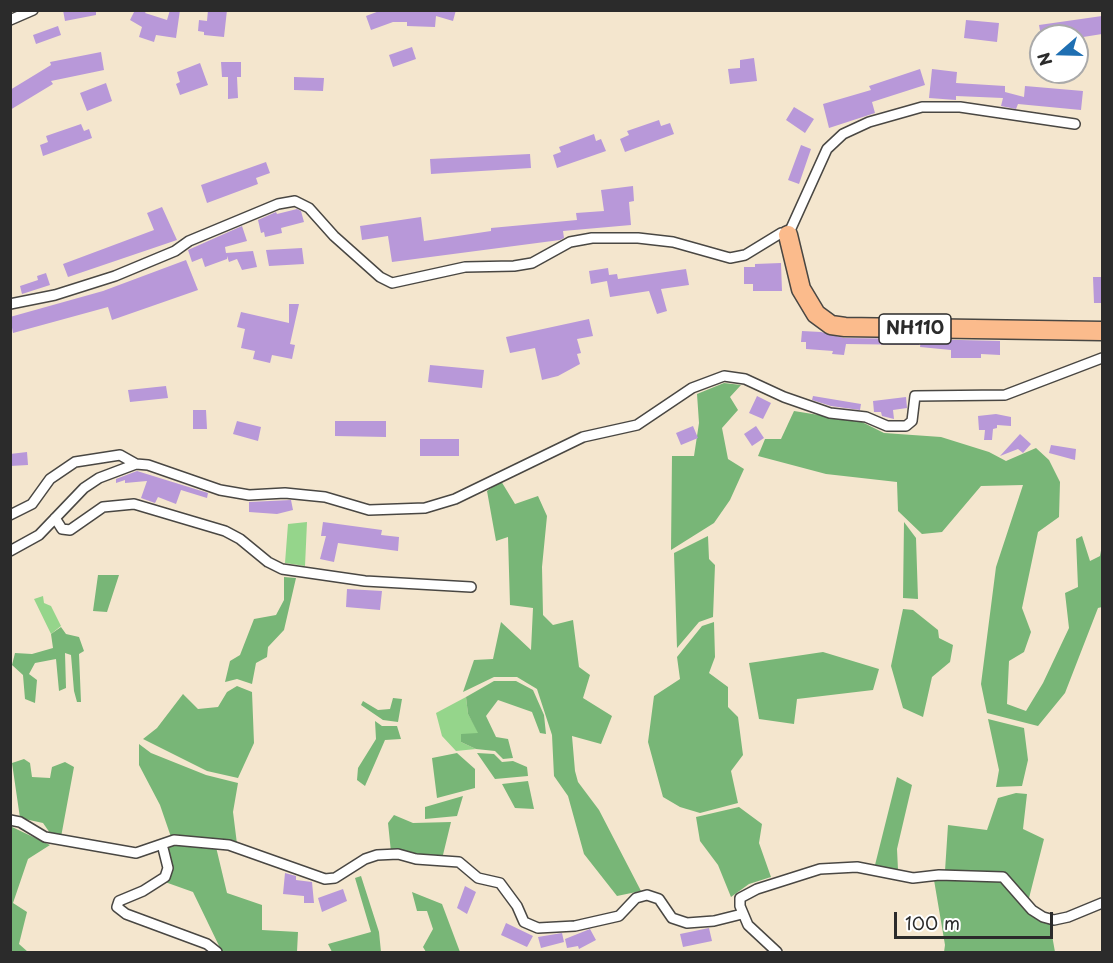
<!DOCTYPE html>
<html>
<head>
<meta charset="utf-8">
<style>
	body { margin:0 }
	#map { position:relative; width:1113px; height:963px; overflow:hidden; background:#f4e6ce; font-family:"Playpen Sans",sans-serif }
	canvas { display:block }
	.frame { position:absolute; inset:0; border:12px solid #2b2b2b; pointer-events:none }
	.north { position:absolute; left:1029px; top:24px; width:60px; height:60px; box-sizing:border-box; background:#fff; border:2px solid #aaa; border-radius:50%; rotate:250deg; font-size:16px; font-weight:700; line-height:24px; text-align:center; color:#2b2b2b }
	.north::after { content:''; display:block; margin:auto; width:21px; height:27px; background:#1f6fb2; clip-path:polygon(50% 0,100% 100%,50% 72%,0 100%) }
	.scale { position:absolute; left:894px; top:912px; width:159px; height:27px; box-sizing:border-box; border:3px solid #2b2b2b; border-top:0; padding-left:8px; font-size:18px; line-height:21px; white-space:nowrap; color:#2b2b2b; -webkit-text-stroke:4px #fff; paint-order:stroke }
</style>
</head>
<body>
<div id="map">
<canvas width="1113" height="963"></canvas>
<div class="frame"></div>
<div class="north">N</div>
<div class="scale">100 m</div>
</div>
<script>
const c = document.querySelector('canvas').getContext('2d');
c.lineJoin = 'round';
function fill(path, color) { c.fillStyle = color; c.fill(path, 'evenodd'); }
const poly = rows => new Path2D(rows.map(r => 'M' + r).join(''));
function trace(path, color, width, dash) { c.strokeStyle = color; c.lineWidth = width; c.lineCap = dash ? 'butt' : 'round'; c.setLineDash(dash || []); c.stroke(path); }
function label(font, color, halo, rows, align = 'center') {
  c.font = font + ' "Playpen Sans",sans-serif'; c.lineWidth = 6; c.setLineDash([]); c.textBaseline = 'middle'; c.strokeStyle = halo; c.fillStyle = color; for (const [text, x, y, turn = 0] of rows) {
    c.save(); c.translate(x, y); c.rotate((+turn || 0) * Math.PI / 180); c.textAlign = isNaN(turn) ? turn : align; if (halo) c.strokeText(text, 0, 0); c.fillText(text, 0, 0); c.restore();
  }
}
const green = poly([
	[307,522,305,566,285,563,288,524],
	[43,596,44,603,51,606,61,626,51,634,34,599],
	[466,697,468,714,479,733,461,742,476,749,456,751,442,736,436,713]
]);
const forest = poly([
	[724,383,741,385,730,397,738,410,722,428,728,459,744,469,730,500,714,523,671,550,672,456,694,456,699,423,697,394],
	[794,411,862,422,884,433,941,437,989,452,1006,461,1036,448,1049,460,1060,482,1059,517,1038,532,1022,608,1031,632,1024,652,1009,661,1007,704,1026,711,1043,683,1069,628,1065,593,1078,587,1076,539,1082,536,1090,561,1100,556,1102,545,1102,607,1098,608,1065,693,1038,726,987,713,981,684,996,567,1023,485,981,486,942,532,922,534,898,511,897,482,826,474,758,456,765,439,781,439],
	[501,481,515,504,538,496,547,516,542,567,543,615,553,625,573,620,579,667,590,675,583,698,612,716,601,744,572,736,575,771,578,782,599,810,641,891,617,896,584,854,568,796,554,776,552,735,537,689,517,677,494,677,463,692,474,660,493,659,501,622,531,650,533,608,510,605,508,537,496,541,487,491],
	[904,522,916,538,918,599,903,598],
	[708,536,709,559,715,565,713,617,699,622,677,648,674,553],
	[98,575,119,575,107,612,93,611],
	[284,577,296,578,284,630,268,647,267,657,256,663,252,684,237,679,225,682,230,661,240,655,254,619,276,615,284,600],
	[903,609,913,610,938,630,939,638,953,645,950,662,932,677,923,717,903,708,891,666],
	[714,622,715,657,709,673,728,687,728,707,738,717,743,755,731,771,738,803,700,813,680,807,663,797,648,742,654,696,680,679,677,657,702,626],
	[61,627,66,634,79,637,84,651,79,654,81,702,77,702,74,691,71,655,65,653,66,688,59,691,56,659,35,663,29,674,37,680,35,703,25,699,23,675,12,665,15,653,32,654,53,648,51,634],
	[823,652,879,669,873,690,797,699,794,724,759,719,749,663],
	[494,681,516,681,533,690,544,715,546,734,540,733,532,712,498,700,486,716,496,737,508,739,513,758,503,759,495,751,476,749,461,742,461,734,478,733,468,714,466,697],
	[237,686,252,692,254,743,238,778,207,771,143,739,157,728,183,694,198,709,218,707,227,692],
	[393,698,402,699,398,722,383,720,361,705,363,701,378,710,390,709],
	[988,719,1024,728,1028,760,1022,786,996,787,999,770],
	[375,721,382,726,397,726,401,739,385,740,365,786,357,780,358,768,376,739],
	[139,744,151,753,206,775,238,783,233,812,237,844,213,839,171,837,160,805,139,765],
	[457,753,475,769,475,788,437,798,432,758],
	[477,753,494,754,502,762,513,761,527,767,528,776,495,779],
	[24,759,30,763,32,777,50,778,52,767,65,762,74,767,61,837,50,833,43,823,20,818,12,763],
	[897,777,912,785,897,849,898,870,875,865],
	[528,781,534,809,515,808,502,784],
	[1016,793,1027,794,1023,829,1044,839,1028,902,1007,877,945,871,948,825,987,830,998,798],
	[463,796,457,816,425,819,425,807],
	[739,807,762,824,759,843,771,877,749,884,731,897,718,865,700,841,696,817],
	[394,815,413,823,451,822,442,859,391,852,388,823],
	[10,826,50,845,28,859,13,903,27,912,19,944,28,952,11,952],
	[178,843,216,847,227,893,262,905,262,930,298,932,297,952,222,952,193,892,165,882,169,876,172,862,168,846],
	[361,876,379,932,381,952,332,952,328,944,371,932,355,878],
	[955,879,1002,882,1027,912,1050,924,1055,952,944,952,945,945,934,880],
	[412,892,442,904,460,952,426,952,423,947,433,929,427,911,417,911]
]);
const building = poly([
	[63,10,96,10,96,15,65,21],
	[135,10,147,10,145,13,167,20,170,10,180,10,176,38,156,35,154,42,139,37,142,27,130,20],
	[208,10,227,10,224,37,204,35,204,32,198,31,199,20,207,21],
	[382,10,456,10,453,21,436,16,435,27,407,26,407,22,393,22,371,30,366,16],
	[1102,16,1102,34,1077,38,1041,36,1039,25],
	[966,20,999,23,997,42,964,38],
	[58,26,61,35,36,44,33,35],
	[412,47,416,59,393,67,389,55],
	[101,52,104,70,51,81,53,84,10,110,10,90,51,65,50,62],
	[754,58,757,81,730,84,728,69,740,68,740,60],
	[221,62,241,62,241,77,237,77,238,98,228,99,228,77,222,77],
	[200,63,208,85,180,95,176,84,180,82,177,72],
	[920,69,925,85,872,102,875,113,829,128,823,104,871,90,869,86],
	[932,69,957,72,956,83,1005,86,1005,92,1024,97,1025,86,1083,91,1081,110,1018,104,1016,109,1001,106,1003,98,956,96,956,100,929,98],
	[294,77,324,78,323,91,294,90],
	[106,83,112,101,87,111,80,93],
	[794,107,814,119,805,133,786,120],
	[659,120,661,126,670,123,674,134,625,152,620,139,629,135,627,131],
	[81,124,84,131,89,129,92,138,43,156,40,145,48,142,46,136],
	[594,134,596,141,601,139,606,151,557,168,553,155,561,152,559,147],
	[801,145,811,149,799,184,788,180],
	[530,154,531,168,431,174,430,159],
	[266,162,270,173,256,178,258,184,207,203,201,185],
	[633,186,634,201,629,202,631,225,563,231,564,238,560,240,392,262,388,236,362,240,360,226,421,217,424,241,491,231,491,228,577,220,576,213,604,211,601,190],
	[162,207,177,240,68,277,63,264,154,230,147,213],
	[297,209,301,211,304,222,281,228,282,233,265,237,264,232,261,233,258,220,276,212,277,214],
	[242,226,247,241,225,247,226,253,253,251,257,267,242,270,237,259,229,262,227,256,227,259,205,267,202,258,192,262,188,250],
	[302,248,304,264,269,266,266,250],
	[186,260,198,290,112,320,108,307,13,333,10,317,103,291],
	[781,263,782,291,753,291,753,284,744,284,744,267,755,267,755,264],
	[608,268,609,275,617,274,618,279,686,269,689,285,661,289,667,311,657,314,649,291,610,297,607,281,591,284,589,271],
	[46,273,50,285,22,294,20,286,38,280,37,276],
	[1093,277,1102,277,1102,303,1094,303],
	[289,304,299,304,290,344,295,345,292,359,272,355,270,363,253,359,255,351,241,348,245,329,237,327,241,312,289,323],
	[589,319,593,336,577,339,581,353,577,354,580,364,558,376,542,380,535,348,510,353,506,337],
	[802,331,821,332,844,338,919,339,919,345,846,344,844,355,832,354,833,351,806,349,806,342,801,342],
	[921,339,1000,341,1000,355,981,354,981,358,951,358,951,350,920,347],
	[430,365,484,370,482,388,428,382],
	[166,386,168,398,130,402,128,390],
	[757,396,771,403,763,419,749,413],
	[813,396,861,404,860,410,831,406,812,400],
	[906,397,907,408,893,410,894,419,882,416,881,412,874,412,873,401],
	[193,410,206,410,207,429,193,429],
	[996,414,1011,417,1011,426,997,425,997,428,993,429,992,440,984,440,985,430,979,430,978,416],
	[237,421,261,427,258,441,233,434],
	[335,421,386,421,386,437,335,436],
	[693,426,698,438,681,445,676,433],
	[756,426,764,438,752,446,744,434],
	[1020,434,1031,444,1023,453,1018,449,1000,456],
	[420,439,459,439,459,456,420,456],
	[1051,445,1076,449,1075,460,1049,453],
	[27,452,28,465,10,466,10,454],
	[137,471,208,493,207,498,181,490,176,504,158,497,155,503,141,498,147,481,125,483,125,480,116,483,116,479],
	[291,500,293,510,277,514,249,512,249,502],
	[323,522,382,530,381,535,399,537,398,551,338,543,334,562,320,559,326,536,321,536],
	[347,589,382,591,380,610,346,607],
	[285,873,296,876,296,880,312,882,314,903,304,903,304,896,283,894],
	[465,886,476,892,467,914,457,908],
	[343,889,347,901,322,912,318,898],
	[506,923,533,936,527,947,501,935],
	[709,928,712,941,683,947,680,934],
	[590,929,596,940,579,949,578,946,567,948,565,939],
	[562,933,564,942,541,948,538,937]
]);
const street = poly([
	[10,20,33,10],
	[10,304,55,295,115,276,175,251,189,241,278,204,295,201,309,208,334,236,380,277,392,283,465,267,514,266,532,263,570,242,592,238,638,238,673,242,730,258,745,255,781,233,788,235,827,149,843,134,869,122,922,107,960,107,1075,124],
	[10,515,32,504,50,479,75,462,120,455,136,464],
	[55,518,62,529,70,530,103,507,134,504,225,531,240,539,268,562,282,569,365,581,471,587],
	[10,551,39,535,84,488,99,478,136,464,148,465,220,490,249,495,285,493,325,497,369,510,425,508,455,499,583,437,637,425,692,388,724,376,745,379,784,397,830,413,866,417,887,426,906,426,912,421,915,396,1005,395,1102,358],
	[10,820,20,822,45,837,136,853,174,840,229,845,325,879,335,878,365,859,377,855,398,854,416,859,459,862,478,878,500,883,517,906,524,922,538,928,575,926,619,916,636,898,647,895,659,899,672,918,687,923,714,921,742,914],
	[162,844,168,868,165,877,143,891,119,901,117,907,126,914,207,944,217,952],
	[777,952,748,925,740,906,740,898,757,889,820,869,857,867,913,878,939,875,1003,877,1032,910,1043,917,1054,920,1068,917,1102,903]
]);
const highway = poly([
	[788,235,801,289,816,314,831,325,845,327,1102,331]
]);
const shields = [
	[915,329,72]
];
const shieldNames = [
	["NH110",915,329]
];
fill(green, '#95d58b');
fill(forest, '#78b677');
fill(building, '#b898d9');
trace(street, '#494743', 12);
trace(highway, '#494743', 21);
trace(street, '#fff', 9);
trace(highway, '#fbbb8c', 18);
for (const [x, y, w] of shields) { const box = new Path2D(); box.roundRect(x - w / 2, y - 15, w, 30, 4.5); c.fillStyle = '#fff'; c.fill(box); trace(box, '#2b2b2b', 1.5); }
label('bold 18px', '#2b2b2b', null, shieldNames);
</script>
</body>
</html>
